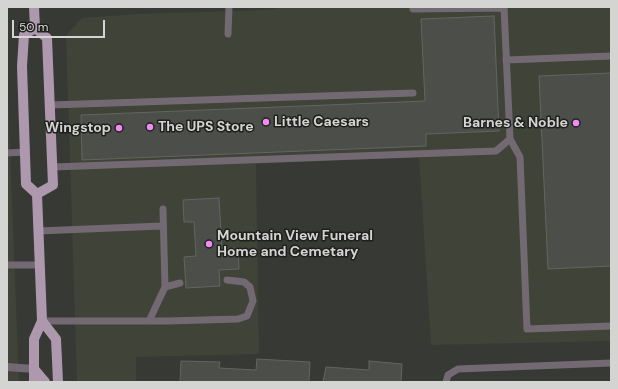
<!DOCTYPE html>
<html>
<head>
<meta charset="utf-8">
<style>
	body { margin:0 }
	#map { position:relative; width:618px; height:389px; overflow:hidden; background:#373934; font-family:"DM Sans",sans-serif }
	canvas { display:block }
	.frame { position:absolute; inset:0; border:8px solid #d4d5d2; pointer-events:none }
	.scale { position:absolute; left:12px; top:20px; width:93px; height:18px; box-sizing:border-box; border:2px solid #d4d5d2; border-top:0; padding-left:5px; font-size:12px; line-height:14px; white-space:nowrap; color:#d4d5d2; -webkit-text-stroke:3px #1f201d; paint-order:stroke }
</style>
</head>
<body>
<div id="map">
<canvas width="618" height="389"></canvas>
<div class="frame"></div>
<div class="scale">50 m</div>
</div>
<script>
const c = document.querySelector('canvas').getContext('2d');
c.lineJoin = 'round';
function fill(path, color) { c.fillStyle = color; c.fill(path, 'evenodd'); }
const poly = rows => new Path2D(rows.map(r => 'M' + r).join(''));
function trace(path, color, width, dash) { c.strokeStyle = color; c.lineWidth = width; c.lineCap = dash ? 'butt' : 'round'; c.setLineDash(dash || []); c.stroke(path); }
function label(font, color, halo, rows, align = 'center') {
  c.font = font + ' "DM Sans",sans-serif'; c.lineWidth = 3; c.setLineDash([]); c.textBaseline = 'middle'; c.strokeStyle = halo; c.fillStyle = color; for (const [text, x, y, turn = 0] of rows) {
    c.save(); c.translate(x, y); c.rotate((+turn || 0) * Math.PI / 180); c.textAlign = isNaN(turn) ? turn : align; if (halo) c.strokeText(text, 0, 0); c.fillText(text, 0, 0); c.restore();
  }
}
const built = poly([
	[289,7,611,7,611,341,431,345,419,157,256,164,259,354,136,357,136,382,77,382,66,35,82,18,137,14,267,10],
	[7,69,19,382,7,382]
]);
const building = poly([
	[494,16,499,131,426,134,426,146,82,160,81,115,425,101,421,19,494,16],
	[611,73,611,266,548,269,539,76,611,73],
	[219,198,222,249,238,248,239,269,219,270,220,286,186,288,184,257,196,256,194,222,184,222,183,200,219,198],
	[257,359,310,362,309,382,180,382,181,361,220,362,219,368,256,370,257,359],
	[369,361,402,364,401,382,323,382,326,367,369,370,369,361]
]);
const service = poly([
	[413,7,413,9,504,8],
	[228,34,229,7],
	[506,60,611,56],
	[51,105,413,93],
	[510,139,520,157,527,329,611,326],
	[7,153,25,152],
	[53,167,496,151,510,139,504,7],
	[163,209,165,287],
	[38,231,162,226],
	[7,265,40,265],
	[42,321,168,321,238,319,247,316,253,301,250,287,244,282,227,280],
	[149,321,165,287,180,283],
	[446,382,448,375,458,369,611,363]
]);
const minor = poly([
	[7,367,34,369]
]);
const primary = poly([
	[34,7,35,28,47,38,53,185,37,194],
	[42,321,56,339,58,382],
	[34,369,45,382],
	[34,382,34,339,42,321,37,194,26,184,22,66,24,35,35,28]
]);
const markers = [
	[266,122,4,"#f08bf5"],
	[576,123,4,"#f08bf5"],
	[150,127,4,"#f08bf5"],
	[119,128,4,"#f08bf5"],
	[209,244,4,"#f08bf5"]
];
const poiNames = [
	["Little Caesars",274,122],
	["Barnes & Noble",568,123,"right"],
	["The UPS Store",158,127],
	["Wingstop",111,128,"right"],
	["Mountain View Funeral",217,236],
	["Home and Cemetary",217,252]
];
fill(built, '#3f4338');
fill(building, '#4c4e49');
trace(building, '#636560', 1);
trace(service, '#736973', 7);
trace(minor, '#736973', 8);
trace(primary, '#ad98ad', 10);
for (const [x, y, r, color] of markers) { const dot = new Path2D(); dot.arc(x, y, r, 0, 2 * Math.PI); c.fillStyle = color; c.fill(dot); trace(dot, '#1f201d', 1.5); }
label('bold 14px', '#d4d5d2', '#1f201d', poiNames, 'left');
</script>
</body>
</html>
